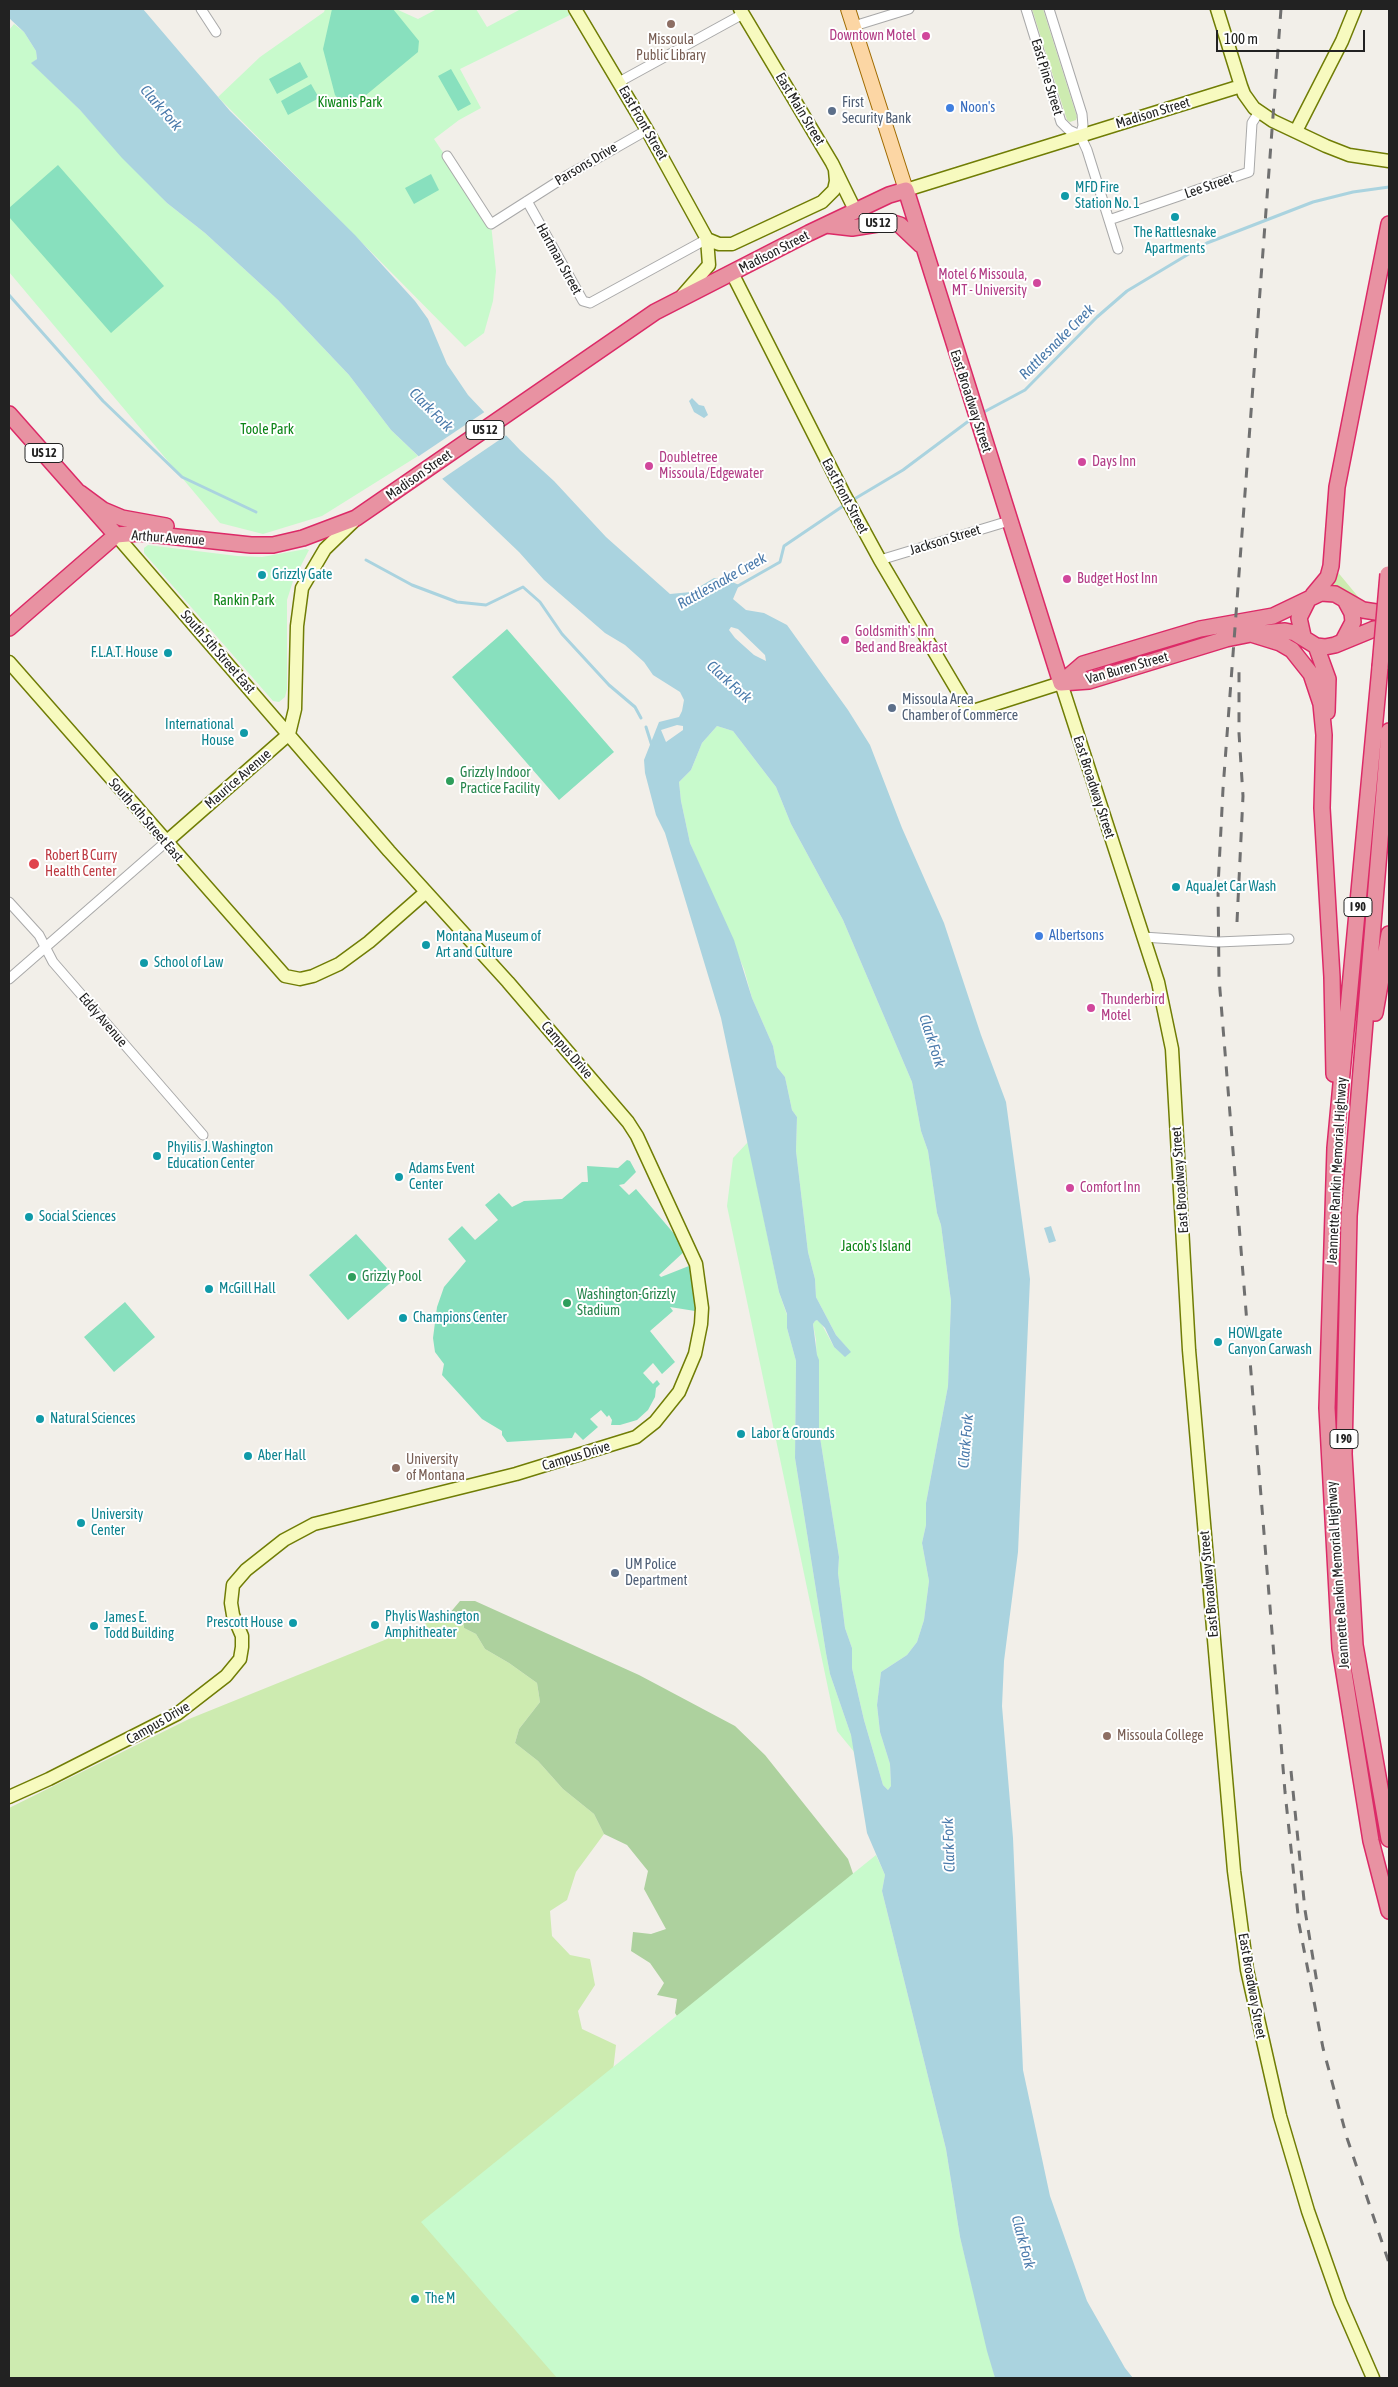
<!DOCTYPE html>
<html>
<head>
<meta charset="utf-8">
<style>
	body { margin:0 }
	#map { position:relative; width:1398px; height:2387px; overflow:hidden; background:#f2efe9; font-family:"Asap Condensed",sans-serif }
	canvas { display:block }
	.frame { position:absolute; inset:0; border:10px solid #222; pointer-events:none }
	.scale { position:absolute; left:1216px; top:30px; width:149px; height:22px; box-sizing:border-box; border:2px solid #222; border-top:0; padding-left:6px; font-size:15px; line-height:18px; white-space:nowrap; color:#222; -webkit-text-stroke:4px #fff; paint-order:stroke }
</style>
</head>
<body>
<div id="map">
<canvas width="1398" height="2387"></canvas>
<div class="frame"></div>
<div class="scale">100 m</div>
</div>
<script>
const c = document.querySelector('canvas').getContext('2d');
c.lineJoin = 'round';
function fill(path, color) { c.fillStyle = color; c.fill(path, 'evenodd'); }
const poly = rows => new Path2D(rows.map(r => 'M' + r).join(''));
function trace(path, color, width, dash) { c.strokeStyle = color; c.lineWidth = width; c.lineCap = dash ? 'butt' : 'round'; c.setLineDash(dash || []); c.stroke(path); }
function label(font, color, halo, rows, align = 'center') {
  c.font = font + ' "Asap Condensed",sans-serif'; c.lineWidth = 4; c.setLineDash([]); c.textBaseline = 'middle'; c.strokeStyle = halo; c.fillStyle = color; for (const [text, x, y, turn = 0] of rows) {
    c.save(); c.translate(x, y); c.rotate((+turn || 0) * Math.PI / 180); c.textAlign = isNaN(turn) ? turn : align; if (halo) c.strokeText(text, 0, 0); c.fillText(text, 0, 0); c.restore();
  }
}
const grass = poly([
	[1032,9,1043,9,1077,117,1076,120,1070,122,1067,120],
	[1336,570,1360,599,1358,603,1331,587,1329,583],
	[449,1614,463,1621,464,1628,476,1634,485,1649,509,1663,537,1683,540,1702,519,1729,515,1743,538,1761,563,1789,594,1814,604,1834,576,1872,567,1900,550,1911,552,1936,570,1955,590,1959,595,1985,578,2011,582,2029,616,2045,578,2378,9,2378,9,1808,189,1719]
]);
const forest = poly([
	[460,1601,475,1601,639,1675,735,1726,765,1755,848,1859,859,1891,679,2019,675,2013,677,1999,657,1995,664,1983,650,1963,631,1951,633,1932,651,1934,666,1929,644,1889,648,1871,627,1845,604,1834,594,1814,563,1789,538,1761,515,1743,519,1729,540,1702,537,1683,509,1663,485,1649,476,1634,464,1628,463,1621,449,1614]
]);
const park = poly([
	[325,9,396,9,418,19,437,9,476,9,487,27,521,9,566,9,570,15,460,69,481,108,459,120,434,139,491,224,496,271,493,301,484,333,465,347,218,97,260,57,324,12],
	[14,24,24,32,36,51,37,59,32,63,80,110,167,203,205,233,278,300,349,375,391,430,418,456,322,516,263,534,220,523,9,272,9,30],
	[148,545,237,556,262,557,306,549,309,550,293,581,287,600,287,689,285,697,279,702,273,701,144,553,144,548],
	[717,726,733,731,776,787,791,824,843,920,912,1082,921,1131,928,1151,937,1213,941,1225,951,1301,948,1386,926,1503,926,1525,922,1543,929,1581,924,1620,917,1642,907,1655,881,1672,877,1705,880,1732,890,1764,891,1786,888,1790,883,1785,864,1720,852,1668,852,1648,845,1628,838,1573,839,1557,819,1431,816,1340,813,1324,815,1321,817,1320,821,1323,834,1347,845,1356,846,1347,836,1335,816,1297,815,1279,808,1252,796,1151,797,1117,792,1110,785,1077,777,1067,773,1046,752,998,744,969,690,843,681,801,679,782,691,770,702,743],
	[748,1142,779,1292,787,1315,787,1328,796,1361,795,1458,826,1653,830,1674,851,1735,855,1753,837,1731,727,1206,733,1158],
	[876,1855,885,1875,882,1891,946,2149,960,2237,995,2378,557,2378,421,2222]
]);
const pitch = poly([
	[332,9,393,9,419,41,418,52,348,110,335,95,323,49],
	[300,62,308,77,277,94,269,79],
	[451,69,471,104,458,111,438,76],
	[311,84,319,98,288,115,281,101],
	[58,165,164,286,111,333,9,217,9,208],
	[431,174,439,190,414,204,405,188],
	[507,629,614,752,559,800,452,677],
	[627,1160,630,1161,636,1172,624,1184,619,1185,629,1195,636,1189,687,1249,659,1275,661,1277,694,1264,696,1275,695,1311,670,1307,673,1311,650,1331,675,1362,662,1374,653,1363,643,1373,653,1384,657,1380,660,1384,656,1388,655,1397,648,1410,637,1420,620,1425,611,1425,612,1420,609,1415,607,1417,601,1410,590,1419,598,1427,583,1440,575,1432,572,1438,507,1442,502,1435,502,1431,482,1419,442,1375,444,1364,435,1352,433,1338,437,1307,444,1287,466,1261,448,1239,462,1226,475,1240,498,1220,485,1205,499,1193,512,1207,524,1201,562,1199,582,1182,588,1182,587,1166,618,1168],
	[356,1234,396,1278,348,1320,309,1275],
	[125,1302,155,1337,114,1372,84,1337]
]);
const water = poly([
	[9,9,143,9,230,111,355,235,415,301,428,319,447,364,468,395,520,450,554,481,606,537,670,594,691,592,714,578,730,581,739,585,733,599,746,610,764,613,787,625,848,710,870,745,902,828,944,923,981,1035,1006,1102,1030,1279,1018,1552,1004,1661,1002,1706,1013,1838,1023,2070,1050,2196,1087,2301,1125,2368,1133,2378,995,2378,987,2351,960,2237,946,2149,882,1891,885,1875,867,1833,851,1735,830,1674,826,1653,795,1458,796,1361,787,1328,787,1314,779,1292,721,1018,665,833,656,815,645,773,644,760,659,722,679,717,682,711,684,700,680,692,653,675,644,662,625,645,605,633,544,580,519,552,391,430,349,375,278,300,205,233,167,203,122,158,80,110,31,63,37,59,36,51,24,32,9,18],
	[731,627,738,629,765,655,766,661,754,655,735,638,729,630],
	[677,725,683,726,683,730,666,742,661,730],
	[717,726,733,731,776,787,791,824,843,920,912,1082,921,1131,928,1151,937,1213,941,1225,951,1301,948,1386,926,1503,926,1525,922,1543,929,1581,924,1620,917,1642,907,1655,881,1672,877,1705,880,1732,890,1764,891,1786,888,1790,883,1785,864,1720,852,1668,852,1648,845,1628,838,1573,839,1557,819,1431,819,1360,817,1355,813,1324,815,1321,817,1320,825,1328,834,1347,845,1357,851,1352,836,1335,816,1297,815,1279,808,1252,796,1151,797,1117,792,1110,785,1077,777,1067,773,1046,752,998,734,940,690,843,681,801,679,782,691,770,702,743],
	[692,398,699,405,704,406,708,415,704,418,694,412,689,401],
	[1051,1226,1056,1241,1049,1243,1044,1228]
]);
const pier = poly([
	[486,411,508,434,439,481,416,458]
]);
const stream = poly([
	[9,295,103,401,182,477,256,512],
	[982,413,1025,390,1097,317,1127,291,1207,243,1313,202,1353,192,1389,187],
	[851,501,903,470,974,417],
	[366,560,412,585,457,602,486,605,523,587,540,602,562,634,609,685,635,707,641,718],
	[736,587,780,562,784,546,846,504],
	[646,727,652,746]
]);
const street = poly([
	[201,9,216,32],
	[1026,9,1061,122,1069,130,1080,135],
	[1049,9,1082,114,1083,126,1080,135,1087,150,1118,249],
	[854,26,909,9],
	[619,82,743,14],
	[447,156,491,224,568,175,647,130],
	[527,201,583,301,590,303,707,239],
	[1109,220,1249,172,1252,123,1259,112],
	[880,560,1009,521],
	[9,902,39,935,53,962,203,1135],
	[1143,937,1218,942,1289,939],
	[9,979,166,842]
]);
const secondary = poly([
	[575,9,647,130,707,239,709,265,682,296],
	[740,9,832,163,856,212],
	[1217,9,1241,86,1244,94,1254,108,1273,121,1326,146,1349,155,1389,161],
	[1296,131,1342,41,1355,9],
	[906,190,1241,86],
	[707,239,719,244,732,244,822,202,834,190,836,181,835,170],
	[732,273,843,492,880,560,970,712,1061,683,1158,982,1172,1049,1189,1350,1234,1871,1247,1970,1280,2116,1308,2211,1340,2302,1373,2378],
	[9,662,285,976,300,979,313,976,339,964,369,942,426,892],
	[166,842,289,734,295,709,297,626,302,588,325,549,355,520],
	[9,1797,49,1779,177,1714,226,1676,240,1659,242,1647,242,1636,233,1615,231,1603,233,1585,246,1570,284,1540,314,1524,516,1474,636,1437,655,1422,679,1392,695,1354,701,1324,702,1308,696,1264,637,1136,628,1122,508,982,389,851,116,535]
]);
const primary = poly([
	[848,9,906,190]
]);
const highway = poly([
	[826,225,852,228,890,222,900,225,921,245],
	[9,414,116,535],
	[80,493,103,510,122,518,166,526],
	[1313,595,1328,577,1331,566,1337,487,1389,224],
	[9,628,116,535,140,533,251,545,273,545,303,538,356,518,655,312,809,233,889,195,906,190,1061,683],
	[1251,634,1280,643,1292,650,1311,674,1321,704,1324,735,1322,808,1332,977,1334,1074],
	[1303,636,1299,618,1308,600],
	[1343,641,1353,622,1352,613,1345,600],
	[1316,646,1328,679,1327,712],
	[1380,667,1335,1148,1327,1408,1340,1648,1371,1841,1389,1911],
	[1061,683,1083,664,1200,629,1273,616,1321,593,1335,594,1363,610,1389,614],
	[1061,683,1089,681,1226,639,1251,634,1285,631,1295,633,1316,646,1325,647,1335,645,1374,629,1389,628],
	[1389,731,1349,1216,1344,1454,1355,1645,1389,1839],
	[1375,1013,1389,934]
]);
const rail = poly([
	[1281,9,1223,789,1218,887,1219,978,1285,1792,1299,1924,1323,2048,1347,2138,1389,2263],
	[1237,922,1243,796,1239,733,1239,670],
	[1291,1771,1305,1910,1318,1989]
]);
const highwayBridge = poly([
	[1380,667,1388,574]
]);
const markers = [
	[671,24,5,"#8d6e63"],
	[926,36,5,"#d1479c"],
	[950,108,5,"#3f7fe0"],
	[832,111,5,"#5c6f8a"],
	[1065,196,5,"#0f9aa8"],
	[1175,217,5,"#0f9aa8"],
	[1037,283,5,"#d1479c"],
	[1082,462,5,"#d1479c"],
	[649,466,5,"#d1479c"],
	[262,575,5,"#0f9aa8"],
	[1067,579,5,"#d1479c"],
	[845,640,5,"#d1479c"],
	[168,653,5,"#0f9aa8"],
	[892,708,5,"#5c6f8a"],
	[244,733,5,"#0f9aa8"],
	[450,781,5,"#2e9e5b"],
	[34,864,6,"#e0444e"],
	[1176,887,5,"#0f9aa8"],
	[1039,936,5,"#3f7fe0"],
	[426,945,5,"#0f9aa8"],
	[144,963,5,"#0f9aa8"],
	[1091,1008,5,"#d1479c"],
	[157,1156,5,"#0f9aa8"],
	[399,1177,5,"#0f9aa8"],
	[1070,1188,5,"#d1479c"],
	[29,1217,5,"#0f9aa8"],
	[352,1277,5,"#2e9e5b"],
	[209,1289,5,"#0f9aa8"],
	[567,1303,5,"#2e9e5b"],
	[403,1318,5,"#0f9aa8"],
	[1218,1342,5,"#0f9aa8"],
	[40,1419,5,"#0f9aa8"],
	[741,1434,5,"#0f9aa8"],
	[248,1456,5,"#0f9aa8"],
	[396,1468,5,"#8d6e63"],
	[81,1523,5,"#0f9aa8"],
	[615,1573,5,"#5c6f8a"],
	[293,1623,5,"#0f9aa8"],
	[375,1625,5,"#0f9aa8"],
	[94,1626,5,"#0f9aa8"],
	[1107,1736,5,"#8d6e63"],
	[415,2299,5,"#0f9aa8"]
];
const shields = [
	[878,223,38],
	[485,430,38],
	[44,453,38],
	[1358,907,28],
	[1344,1439,28]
];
const shieldNames = [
	["US 12",878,223],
	["US 12",485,430],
	["US 12",44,453],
	["I 90",1358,907],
	["I 90",1344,1439]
];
const hotelNames = [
	["Downtown Motel",916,36,"right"],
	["Motel 6 Missoula,",1027,275,"right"],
	["MT - University",1027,291,"right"],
	["Doubletree",659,458],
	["Missoula/Edgewater",659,474],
	["Days Inn",1092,462],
	["Budget Host Inn",1077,579],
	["Goldsmith's Inn",855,632],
	["Bed and Breakfast",855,648],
	["Thunderbird",1101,1000],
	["Motel",1101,1016],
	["Comfort Inn",1080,1188]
];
const educationNames = [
	["Missoula",671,40,"center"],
	["Public Library",671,56,"center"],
	["University",406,1460],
	["of Montana",406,1476],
	["Missoula College",1117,1736]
];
const streetNames = [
	["East Pine Street",1047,77,73],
	["East Main Street",800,109,59],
	["Madison Street",1153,113,-17],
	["East Front Street",643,123,60],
	["Parsons Drive",586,164,-31],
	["Lee Street",1209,186,-19],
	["Madison Street",774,252,-27],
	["Hartman Street",559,259,61],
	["East Broadway Street",971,401,72],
	["Madison Street",419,475,-35],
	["East Front Street",845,496,62],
	["Arthur Avenue",168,538,4],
	["Jackson Street",945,540,-17],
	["South 5th Street East",218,652,49],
	["Van Buren Street",1127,668,-16],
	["Maurice Avenue",238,779,-41],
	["East Broadway Street",1094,787,72],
	["South 6th Street East",146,820,49],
	["Eddy Avenue",103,1020,49],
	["Campus Drive",567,1050,49],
	["Jeannette Rankin Memorial Highway",1337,1171,-87],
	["East Broadway Street",1180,1180,-94],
	["Campus Drive",576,1456,-17],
	["Jeannette Rankin Memorial Highway",1338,1575,-94],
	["East Broadway Street",1209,1584,-95],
	["Campus Drive",158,1723,-30],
	["East Broadway Street",1252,1986,80]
];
const parkNames = [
	["Kiwanis Park",350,103],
	["Toole Park",267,430],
	["Rankin Park",244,601],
	["Jacob's Island",876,1247]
];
const serviceNames = [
	["First",842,103],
	["Security Bank",842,119],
	["Missoula Area",902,700],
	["Chamber of Commerce",902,716],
	["UM Police",625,1565],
	["Department",625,1581]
];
const shopNames = [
	["Noon's",960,108],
	["Albertsons",1049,936]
];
const cultureNames = [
	["MFD Fire",1075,188],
	["Station No. 1",1075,204],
	["The Rattlesnake",1175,233,"center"],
	["Apartments",1175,249,"center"],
	["Grizzly Gate",272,575],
	["F.L.A.T. House",158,653,"right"],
	["International",234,725,"right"],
	["House",234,741,"right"],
	["AquaJet Car Wash",1186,887],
	["Montana Museum of",436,937],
	["Art and Culture",436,953],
	["School of Law",154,963],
	["Phyilis J. Washington",167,1148],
	["Education Center",167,1164],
	["Adams Event",409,1169],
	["Center",409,1185],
	["Social Sciences",39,1217],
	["McGill Hall",219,1289],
	["Champions Center",413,1318],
	["HOWLgate",1228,1334],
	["Canyon Carwash",1228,1350],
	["Natural Sciences",50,1419],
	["Labor & Grounds",751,1434],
	["Aber Hall",258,1456],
	["University",91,1515],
	["Center",91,1531],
	["Phylis Washington",385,1617],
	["Amphitheater",385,1633],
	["James E.",104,1618],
	["Todd Building",104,1634],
	["Prescott House",283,1623,"right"],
	["The M",425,2299]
];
const leisureNames = [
	["Grizzly Indoor",460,773],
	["Practice Facility",460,789],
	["Grizzly Pool",362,1277],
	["Washington-Grizzly",577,1295],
	["Stadium",577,1311]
];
const healthNames = [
	["Robert B Curry",45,856],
	["Health Center",45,872]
];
const waterNames = [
	["Clark Fork",161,108,49],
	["Rattlesnake Creek",1057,342,-45],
	["Clark Fork",431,410,45],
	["Rattlesnake Creek",722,581,-29],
	["Clark Fork",729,682,42],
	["Clark Fork",932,1041,72],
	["Clark Fork",966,1441,-85],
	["Clark Fork",949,1845,-92],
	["Clark Fork",1023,2242,75]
];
fill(grass, '#cdebb0');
fill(forest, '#add19e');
fill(park, '#c8facc');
fill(pitch, '#88e0be');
fill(water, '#aad3df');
fill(pier, '#f2efe9');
trace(stream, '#aad3df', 3);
trace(street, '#a9a9a9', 11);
trace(secondary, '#707d05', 15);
trace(primary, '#a06b00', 16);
trace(highway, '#dc2a67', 18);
trace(street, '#fff', 9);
trace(secondary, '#f7fabf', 12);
trace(primary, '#fcd6a4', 14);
trace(highway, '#e892a2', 15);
trace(rail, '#707070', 3, [10, 10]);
trace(highwayBridge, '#dc2a67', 18, []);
trace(highwayBridge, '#e892a2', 15);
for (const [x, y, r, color] of markers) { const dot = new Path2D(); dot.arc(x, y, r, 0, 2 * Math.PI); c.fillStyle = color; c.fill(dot); trace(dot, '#fff', 2); }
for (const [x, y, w] of shields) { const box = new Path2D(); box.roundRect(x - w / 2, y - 9.5, w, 19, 4); c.fillStyle = '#fff'; c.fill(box); trace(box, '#222', 1); }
label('bold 12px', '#222', null, shieldNames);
label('14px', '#b23c85', '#fff', hotelNames, 'left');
label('14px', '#785e54', '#fff', educationNames, 'left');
label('14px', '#222', '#fff', streetNames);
label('14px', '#0c8416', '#fff', parkNames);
label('14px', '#4e5e75', '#fff', serviceNames, 'left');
label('14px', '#366cbe', '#fff', shopNames, 'left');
label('14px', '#0d838f', '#fff', cultureNames, 'left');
label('14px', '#27864d', '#fff', leisureNames, 'left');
label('14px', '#be3a42', '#fff', healthNames, 'left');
label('italic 15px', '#4a7aab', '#fff', waterNames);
</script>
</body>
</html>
